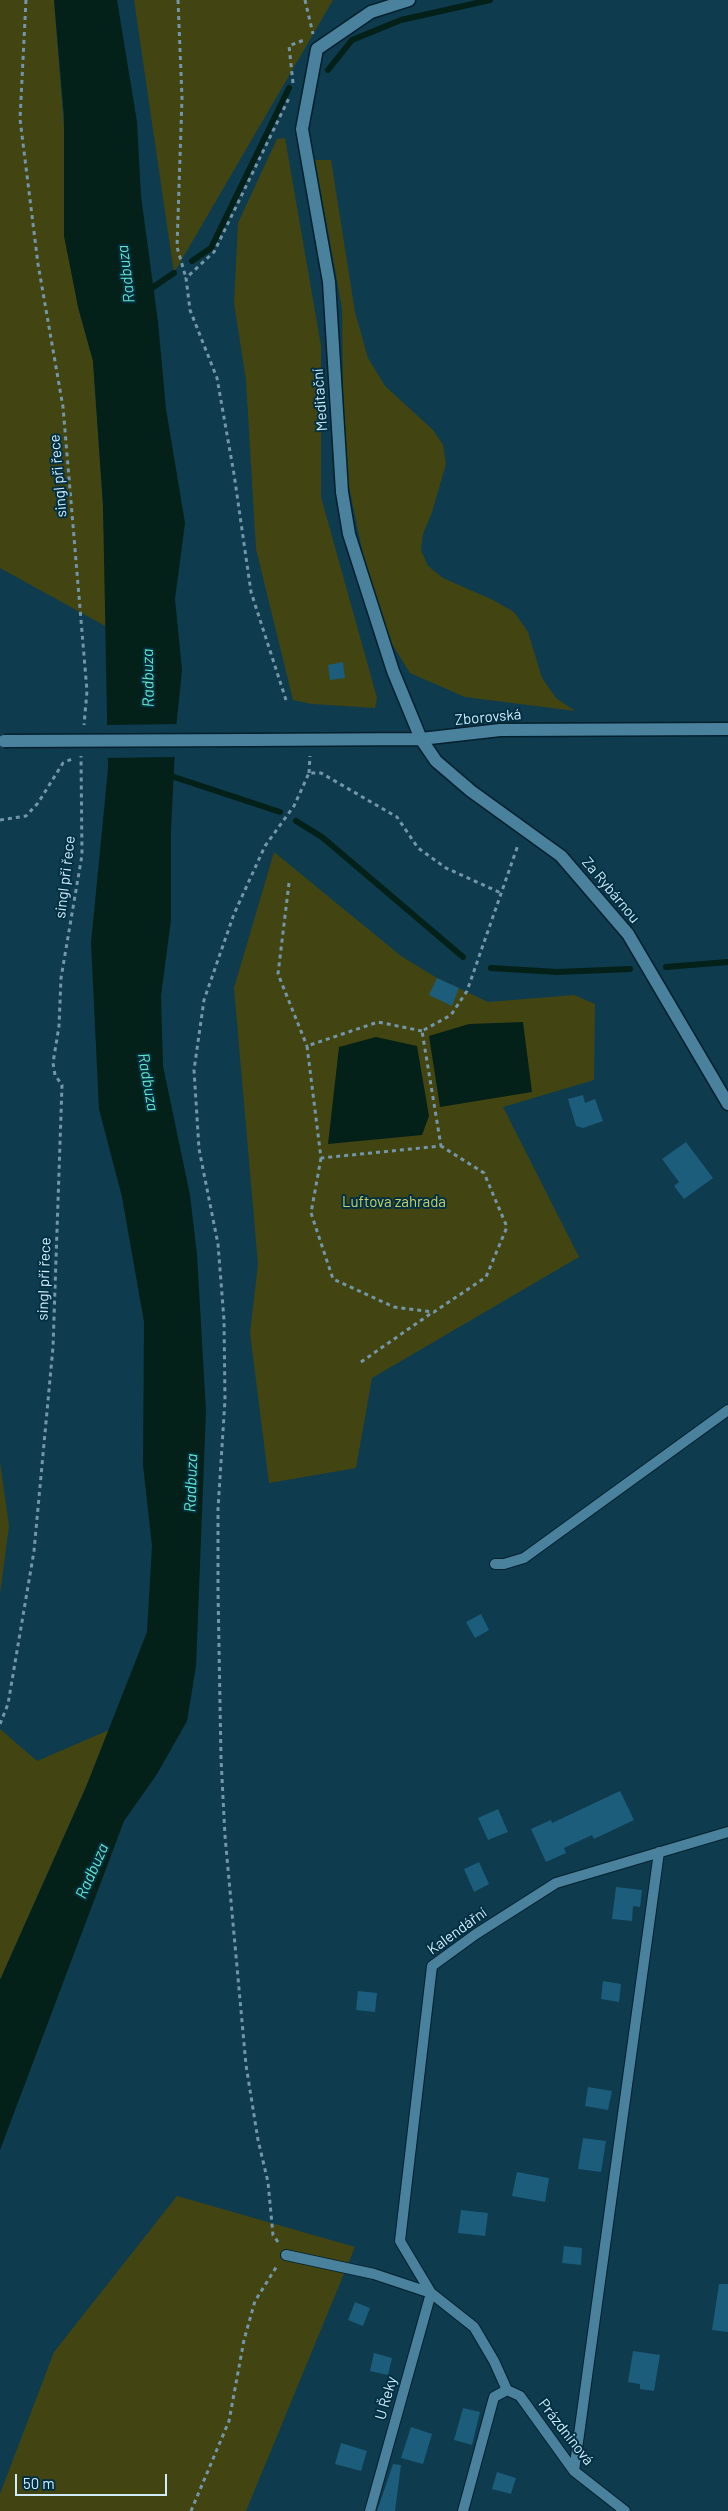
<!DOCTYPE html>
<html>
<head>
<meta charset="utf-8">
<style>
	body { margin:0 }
	#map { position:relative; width:728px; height:2511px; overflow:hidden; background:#0f3b4e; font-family:Barlow,sans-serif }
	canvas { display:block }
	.scale { position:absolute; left:15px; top:2474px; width:152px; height:22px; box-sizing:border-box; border:2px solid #d1ecfc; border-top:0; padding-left:6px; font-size:15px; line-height:18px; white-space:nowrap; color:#d1ecfc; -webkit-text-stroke:4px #023043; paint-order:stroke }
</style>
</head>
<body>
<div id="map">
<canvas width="728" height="2511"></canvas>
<div class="scale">50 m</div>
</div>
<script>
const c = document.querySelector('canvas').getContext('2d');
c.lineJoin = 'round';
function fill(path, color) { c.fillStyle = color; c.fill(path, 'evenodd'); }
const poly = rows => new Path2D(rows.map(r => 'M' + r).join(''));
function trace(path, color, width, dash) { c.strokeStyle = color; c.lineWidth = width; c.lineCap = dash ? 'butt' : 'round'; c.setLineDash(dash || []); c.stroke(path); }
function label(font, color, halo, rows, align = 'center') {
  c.font = font + ' Barlow,sans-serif'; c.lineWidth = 4; c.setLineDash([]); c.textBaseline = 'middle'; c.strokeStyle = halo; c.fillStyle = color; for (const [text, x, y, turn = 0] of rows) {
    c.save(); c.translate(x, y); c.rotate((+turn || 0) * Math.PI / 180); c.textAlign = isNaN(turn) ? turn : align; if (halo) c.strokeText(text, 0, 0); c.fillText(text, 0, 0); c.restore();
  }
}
const green = poly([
	[0,0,54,0,78,307,93,361,103,505,107,627,0,568],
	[134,0,333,0,174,273],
	[285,138,321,346,321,497,377,698,375,708,312,704,293,700,256,549,246,380,234,303,238,223,277,139],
	[315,160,331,160,355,312,368,358,385,386,433,430,443,445,446,464,432,512,423,534,421,550,428,566,443,578,493,600,514,612,528,632,542,678,556,698,575,711,465,697,410,673,385,633,364,559,344,463,342,308],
	[274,852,401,956,437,978,488,1002,574,995,595,1004,594,1080,503,1107,579,1257,372,1378,356,1468,269,1483,250,1333,258,1264,234,988],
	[0,1462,9,1526,0,1594],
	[0,1729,37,1761,109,1730,86,1787,0,1980],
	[177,2196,355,2247,246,2511,0,2511,0,2494,54,2352]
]);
const water = poly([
	[54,0,117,0,137,122,141,196,158,322,166,409,185,523,175,599,182,670,176,729,171,829,171,920,161,996,163,1066,190,1195,197,1255,206,1411,196,1666,187,1721,157,1774,124,1821,0,2150,0,1980,86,1787,147,1632,152,1546,143,1465,144,1322,122,1197,99,1109,91,943,108,769,103,505,93,361,78,307,64,236,64,116],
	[523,1022,532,1092,440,1107,429,1036,469,1024],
	[376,1037,417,1046,429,1116,422,1135,328,1144,339,1047]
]);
const pier = poly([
	[179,724,177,757,106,758,105,725]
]);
const stream = poly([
	[328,70,352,40,401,20,490,0],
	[192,261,211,248,289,88],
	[146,292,174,273],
	[168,775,280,812],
	[296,821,322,837,463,957],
	[666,967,728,962],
	[491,968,557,972,630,969]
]);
const building = poly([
	[343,662,345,678,330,680,328,665],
	[437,978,459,988,452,1006,429,995],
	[583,1095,585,1103,595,1099,603,1121,583,1128,576,1126,568,1099],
	[686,1142,713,1178,684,1199,674,1186,679,1182,662,1159],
	[481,1614,489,1630,475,1638,466,1622],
	[620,1791,634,1820,594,1839,592,1835,564,1848,566,1853,546,1862,531,1829,551,1820,552,1823],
	[498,1809,508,1832,488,1840,478,1818],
	[479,1862,489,1884,474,1892,464,1869],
	[616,1887,642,1890,640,1907,633,1906,632,1921,612,1919],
	[603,1981,621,1984,619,2002,601,1999],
	[358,1991,377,1993,375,2012,356,2010],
	[588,2087,612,2091,608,2110,585,2106],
	[583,2138,606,2141,601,2172,578,2169],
	[517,2172,549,2178,545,2202,512,2196],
	[461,2210,488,2213,485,2236,458,2233],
	[564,2246,582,2248,581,2265,562,2263],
	[719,2284,728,2284,728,2332,712,2330],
	[355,2302,370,2308,363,2326,348,2320],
	[633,2351,660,2355,654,2391,640,2389,640,2384,628,2382],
	[374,2353,392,2358,388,2375,370,2371],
	[463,2408,480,2412,472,2445,454,2440],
	[411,2427,432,2434,423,2464,401,2458],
	[341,2443,367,2451,361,2471,335,2464],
	[393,2464,401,2465,395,2511,377,2511],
	[497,2472,516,2478,511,2494,492,2489]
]);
const path = poly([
	[26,0,20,119,38,264,63,407,87,691,84,725],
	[178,0,182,98,177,247,186,278],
	[305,0,313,34],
	[293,83,289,46,304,40],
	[286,700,251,592,234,474,217,378,190,310,186,278,214,252,290,96],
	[309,773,310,756],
	[0,820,26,816,38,803,63,763,74,758],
	[289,883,278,974,307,1046],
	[422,1031,378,1022,307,1046,321,1158,441,1146,422,1031,451,1015,467,991,518,845],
	[321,1158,311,1213,333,1279,394,1307,434,1312,486,1277,507,1227,484,1173,441,1146],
	[361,1362,433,1312],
	[0,1724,8,1704,34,1551,53,1347,62,1085,55,1075,53,1063,59,1026,61,978,82,855,81,756],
	[278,2242,273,2235,268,2182,258,2140,246,2065,225,1836,221,1759,218,1591,218,1509,225,1400,224,1320,218,1244,199,1149,194,1070,204,1000,234,914,265,846,294,806,309,773,321,773,397,817,418,848,446,868,501,893],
	[191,2511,229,2421,244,2340,255,2301,277,2266]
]);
const service = poly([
	[495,1564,504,1564,524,1558,728,1410],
	[286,2255,374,2274,431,2293,474,2327,494,2361,507,2390,520,2396,574,2471,625,2511],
	[431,2293,400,2241,432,1966,476,1934,556,1883,728,1832],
	[574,2471,659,1852],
	[370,2511,431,2293],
	[463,2511,494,2397,507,2390]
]);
const minor = poly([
	[409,0,371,12,317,49,302,129,329,282,342,492,349,534,393,671,421,739]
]);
const tertiary = poly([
	[421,739,436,761,471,791,561,856,628,934,728,1104],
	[251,740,421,739,500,730,728,729]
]);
const tertiaryBridge = poly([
	[4,741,251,740]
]);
const streetNames = [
	["Meditační",320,400,-94],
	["singl při řece",58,476,-95],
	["Zborovská",488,717,-5],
	["singl při řece",65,877,-83],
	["Za Rybárnou",611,890,50],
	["singl při řece",44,1279,-88],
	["Kalendářní",457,1931,-36],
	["U Řeky",386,2398,-74],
	["Prázdninová",566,2432,52]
];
const parkNames = [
	["Luftova zahrada",394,1202]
];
const waterNames = [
	["Radbuza",126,274,-97],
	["Radbuza",148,678,-91],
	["Radbuza",148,1082,80],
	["Radbuza",191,1483,-88],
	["Radbuza",92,1871,-66]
];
fill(green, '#424512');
fill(water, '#032119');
fill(pier, '#0f3b4e');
trace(stream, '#032119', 6);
fill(building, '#1b5d7a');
trace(service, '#03202e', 12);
trace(minor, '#03202e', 15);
trace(tertiary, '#03202e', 15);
trace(path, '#7396a8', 3, [4, 4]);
trace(service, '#4a819c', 10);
trace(minor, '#4a819c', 12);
trace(tertiary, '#4a819c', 12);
trace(tertiaryBridge, '#03202e', 15, []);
trace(tertiaryBridge, '#4a819c', 12);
label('15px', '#d1ecfc', '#023043', streetNames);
label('15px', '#c9cf66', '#023043', parkNames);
label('italic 16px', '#62e8c2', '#023043', waterNames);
</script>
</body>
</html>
